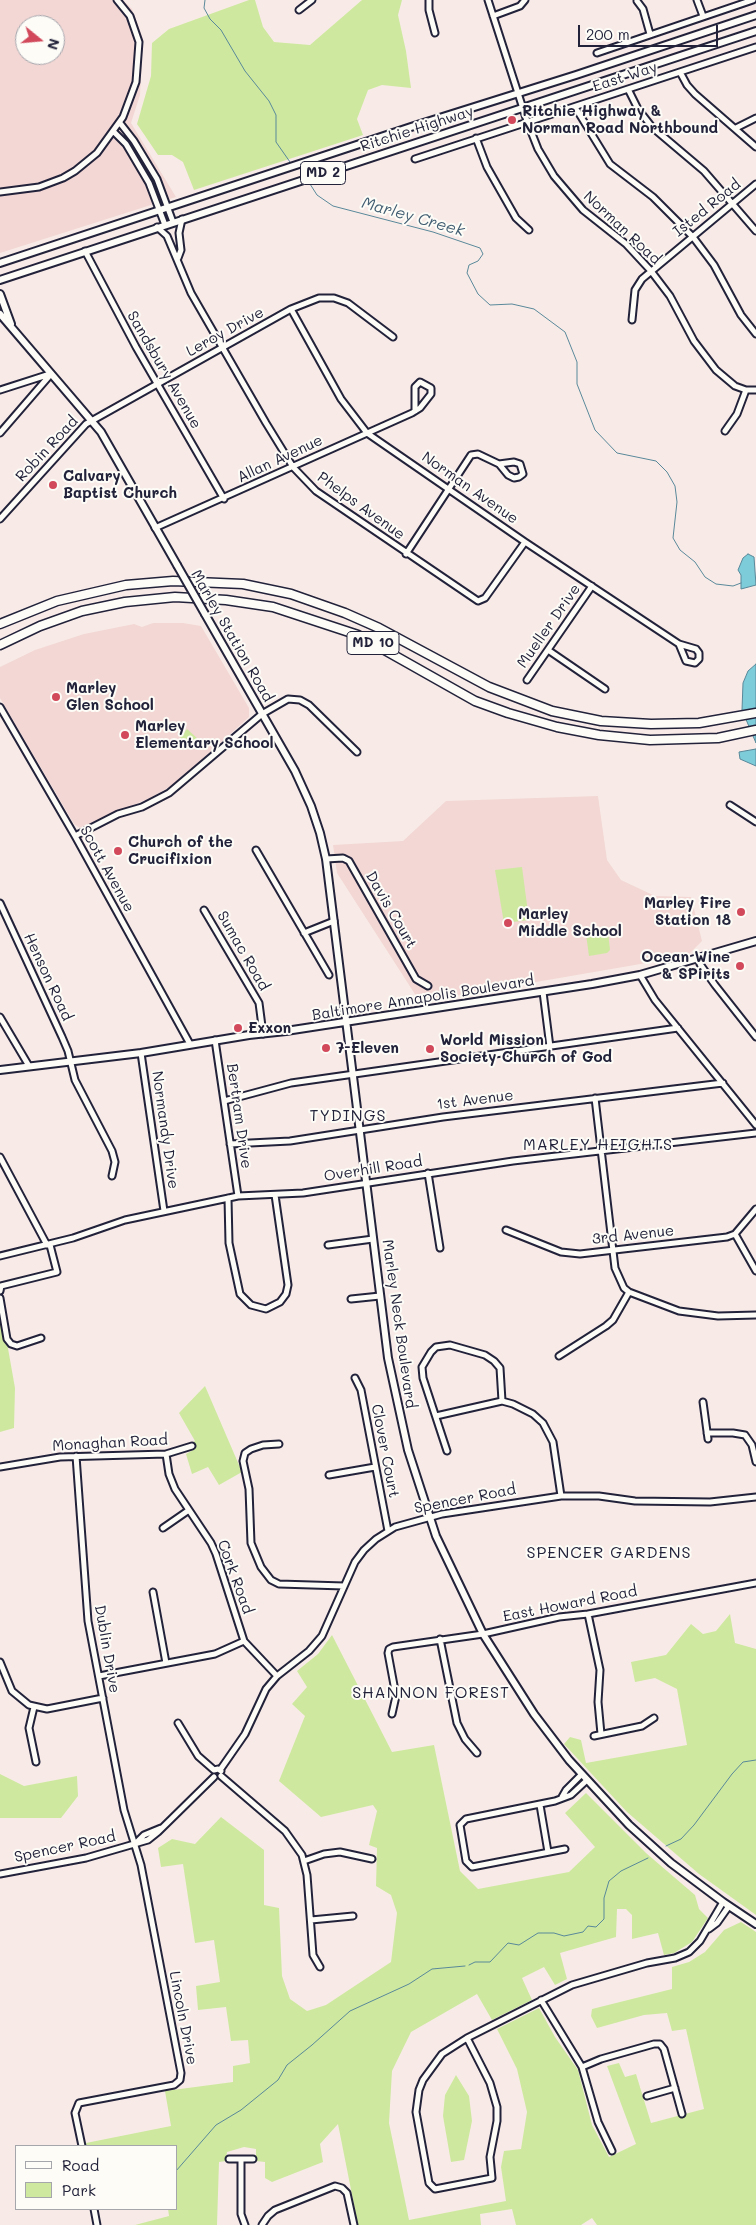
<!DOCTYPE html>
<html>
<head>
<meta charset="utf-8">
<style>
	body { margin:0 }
	#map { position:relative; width:756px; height:2225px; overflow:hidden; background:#f8ebe7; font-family:Mali,sans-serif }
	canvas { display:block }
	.legend { position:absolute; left:15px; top:2145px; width:162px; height:65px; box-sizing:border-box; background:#fdfcf7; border:1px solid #a5a5ac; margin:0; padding:6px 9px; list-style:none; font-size:15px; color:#22223b }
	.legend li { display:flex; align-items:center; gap:10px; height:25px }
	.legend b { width:25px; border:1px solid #a5a5ac }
	.north { position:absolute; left:15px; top:15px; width:50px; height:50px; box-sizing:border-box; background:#fdfcf7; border:1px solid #a5a5ac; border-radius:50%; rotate:107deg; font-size:14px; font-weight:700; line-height:20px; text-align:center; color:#22223b }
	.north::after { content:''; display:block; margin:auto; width:18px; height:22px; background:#d1495b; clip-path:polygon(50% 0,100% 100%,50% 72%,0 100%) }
	.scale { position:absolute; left:578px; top:25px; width:140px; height:22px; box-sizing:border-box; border:2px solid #22223b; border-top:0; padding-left:6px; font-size:15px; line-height:18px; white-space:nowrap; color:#22223b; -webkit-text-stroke:4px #fdfcf7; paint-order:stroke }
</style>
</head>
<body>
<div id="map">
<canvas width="756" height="2225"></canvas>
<ul class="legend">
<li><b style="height:6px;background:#fdfcf7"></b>Road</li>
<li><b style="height:14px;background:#cee99f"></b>Park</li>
</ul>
<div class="north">N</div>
<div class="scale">200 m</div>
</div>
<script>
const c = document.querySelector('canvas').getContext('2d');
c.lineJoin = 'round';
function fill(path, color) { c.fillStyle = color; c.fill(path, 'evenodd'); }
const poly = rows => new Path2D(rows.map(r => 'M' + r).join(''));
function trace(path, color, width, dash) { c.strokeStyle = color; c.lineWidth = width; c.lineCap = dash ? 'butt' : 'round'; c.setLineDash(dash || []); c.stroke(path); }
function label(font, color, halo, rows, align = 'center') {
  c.font = font + ' Mali,sans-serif'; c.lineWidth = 4; c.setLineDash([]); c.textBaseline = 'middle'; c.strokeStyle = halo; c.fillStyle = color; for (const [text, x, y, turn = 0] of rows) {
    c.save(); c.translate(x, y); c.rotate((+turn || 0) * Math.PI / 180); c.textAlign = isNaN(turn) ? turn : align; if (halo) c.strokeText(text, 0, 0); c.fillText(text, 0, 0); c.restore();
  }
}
const built = poly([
	[0,0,123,0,132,9,143,39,140,95,131,123,176,197,0,253],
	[25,25,55,25,55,55,25,55],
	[153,623,183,623,201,626,249,708,249,717,176,783,150,798,80,828,74,824,0,698,0,667,35,650,84,634,134,624,142,627],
	[598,796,607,860,621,880,655,896,691,897,702,941,687,956,420,1002,337,873,333,845,403,841,446,801]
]);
const green = poly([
	[249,0,255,0,263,27,274,42,310,45,362,0,402,0,398,15,406,51,411,88,382,85,368,90,357,119,363,135,194,190,183,162,172,155,158,155,137,124,151,76,152,43,169,29],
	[187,729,198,739,190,747,180,738],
	[522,867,529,920,504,923,495,870],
	[608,932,610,950,607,953,589,956,586,934],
	[0,1303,15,1388,14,1428,0,1432],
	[205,1386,242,1472,219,1485,208,1467,192,1474,186,1454,195,1449,193,1442,195,1441,179,1413],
	[730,1614,735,1643,756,1649,756,1915,699,1874,627,1812,564,1744,570,1737,581,1740,586,1763,687,1745,677,1689,655,1678,635,1682,631,1662,666,1655,691,1624,703,1634,716,1631],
	[332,1635,392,1752,434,1745,460,1871,478,1889,569,1872,595,1847,565,1813,586,1793,646,1853,695,1895,699,1909,708,1918,692,1942,674,1953,664,1955,658,1933,632,1939,632,1915,626,1909,617,1909,616,1937,560,1953,567,1979,555,1985,544,1967,522,1978,532,2000,492,2020,477,1994,411,2032,392,2071,389,2123,409,2220,506,2201,501,2167,504,2151,521,2149,527,2112,517,2069,497,2029,539,2008,555,2037,578,2070,592,2125,609,2157,636,2144,607,2066,619,2063,625,2077,636,2074,651,2123,704,2109,686,2029,672,2031,667,2013,644,2015,597,2028,591,2016,592,2009,672,1989,672,1967,689,1962,705,1952,724,1930,741,1922,756,1932,756,2225,597,2225,592,2218,581,2225,516,2225,512,2209,480,2214,481,2225,358,2225,338,2124,320,2144,323,2162,272,2182,265,2178,265,2162,256,2161,256,2149,244,2147,227,2152,226,2161,219,2162,217,2225,135,2225,169,2216,168,2209,176,2209,176,2146,87,2146,86,2143,171,2126,165,2091,233,2082,233,2066,250,2063,248,2040,231,2041,226,2007,198,2010,196,1986,220,1982,214,1940,195,1943,183,1864,161,1867,158,1848,172,1839,195,1844,221,1817,264,1850,264,1905,279,1908,282,1976,290,1999,307,2011,326,2005,391,1962,397,1913,391,1895,376,1886,377,1848,369,1845,377,1811,373,1805,321,1817,279,1781,305,1716,292,1704,307,1687,297,1671,318,1654],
	[0,1774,24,1786,77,1776,78,1796,61,1818,0,1818],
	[456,2075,469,2096,472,2121,464,2160,451,2162,443,2116,445,2095]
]);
const water = poly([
	[748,554,754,557,756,585,741,589,741,575,738,570,743,558,748,554],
	[756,664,756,743,742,710,743,683,748,671,756,664],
	[756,749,756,766,740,759,739,752,756,749]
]);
const stream = poly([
	[205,0,204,8,210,19,221,30,245,71,269,101,276,115,276,142,290,162],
	[310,184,317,195,333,206,433,232,480,248,483,254,478,261,469,265,467,273,478,294,490,305,512,304,534,309,565,332,577,362,577,384,595,430,617,453,656,461,667,472,675,486,677,502,673,538,680,550,695,562,705,577,716,584,733,586,741,583],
	[666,1846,681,1839,694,1825,732,1774,743,1762,756,1760],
	[469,1965,475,1962,490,1962,508,1943,519,1945,538,1933,554,1933,564,1936,583,1932,588,1926,596,1927,604,1919,604,1898,609,1881,621,1871,648,1858],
	[176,2171,216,2125,241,2110,278,2080,287,2065,312,2045,350,2011,409,1984,432,1969,465,1966]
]);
const minor = poly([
	[429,0,429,10,435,33],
	[488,0,527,121,538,149,554,176,583,210,626,244,651,271,670,296,694,341,716,370,735,386,746,390,756,390],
	[697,0,703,16],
	[637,1,643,9,650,34],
	[299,10,312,0],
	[493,16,520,6,525,0],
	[597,53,753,0],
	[680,72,687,85,695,94,756,147],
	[628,89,638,109,652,127,704,171,756,231],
	[575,107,610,164,653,197,693,237,714,265,741,315,756,334],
	[120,123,134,141,157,179,173,222],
	[736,128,756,118],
	[114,132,126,144,149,183,165,225],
	[476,138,487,167,516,218,529,230],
	[415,159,756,47],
	[0,192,39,187,63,178,75,171,97,153,123,117,136,82,139,42,130,16,117,0],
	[157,227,167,236,191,293,266,423,293,467,316,491,478,601,485,598,525,542],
	[85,251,136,347,224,499],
	[178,258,181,250,179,233,182,219],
	[291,309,341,399,367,433,525,542,679,644,696,649,699,653,699,659,695,663,686,661,679,644],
	[632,320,635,290,642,279,756,184],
	[0,390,50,374],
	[725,431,737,414,746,390],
	[0,433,51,374],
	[0,519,86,424,291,309,319,298,334,298,348,303,393,337],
	[155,528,412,413,420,408,431,394,431,388,420,382,415,387,415,411],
	[406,554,471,455,478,454,499,464,508,475,514,478,519,477,523,474,520,464,514,462,499,464],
	[548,650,605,689],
	[527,680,592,586],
	[0,707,75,836,190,1044],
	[730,805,756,822],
	[75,836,118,814,142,807,169,793,262,714,288,699,300,700,309,705,357,752],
	[256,850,329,975],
	[326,859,343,858,349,861,416,979,428,986],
	[0,903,62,1037,68,1051,75,1080,112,1151,115,1162,112,1176],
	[204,910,259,1003,263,1034],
	[304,933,334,921],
	[698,958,700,964,715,985,756,1037],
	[640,975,655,1000,756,1125],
	[543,992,550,1047],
	[0,1017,29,1066],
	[215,1040,238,1196],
	[141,1053,164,1211],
	[595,1098,615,1268,624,1288,629,1292,679,1311,718,1316,756,1315],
	[224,1101,291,1083,678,1028],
	[230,1144,290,1141,443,1117,723,1083],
	[0,1157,47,1245],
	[428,1173,440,1248],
	[228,1198,229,1243,240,1294,251,1305,266,1309,280,1302,286,1294,288,1285,275,1195],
	[506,1230,561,1252,580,1254,727,1237,735,1234,756,1209],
	[735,1234,756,1271],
	[328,1245,373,1239],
	[0,1256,73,1238,125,1220,238,1196,303,1193,513,1161,756,1133],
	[0,1291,1,1286,57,1272,50,1245],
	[0,1298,7,1339,11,1344,17,1346,41,1338],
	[351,1299,380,1296],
	[559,1356,606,1326,613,1320,629,1292],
	[355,1378,361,1390,388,1531],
	[703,1402,708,1439],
	[436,1416,502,1401,513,1404,533,1414,543,1423,553,1442,561,1496],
	[707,1433,733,1433,745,1435,752,1445,756,1462],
	[279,1444,263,1445,251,1449,245,1453,243,1461,249,1489,251,1543,261,1567,271,1580,279,1584,344,1586],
	[447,1451,423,1378,422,1367,431,1352,436,1347,450,1345,485,1355,494,1361,500,1368,502,1401],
	[166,1454,169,1474,175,1489,211,1543,216,1554,244,1641,277,1676],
	[76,1456,88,1621,124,1810,141,1865,181,2073,180,2080,174,2085,79,2103,75,2113,82,2146],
	[0,1467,60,1457,166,1454,192,1446],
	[329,1475,375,1467],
	[163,1528,189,1510],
	[153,1592,166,1663],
	[588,1614,600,1670,598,1702,601,1734],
	[440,1639,457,1723,465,1739,477,1753],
	[0,1662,12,1691,29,1705,47,1709,103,1698],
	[99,1676,215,1654,244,1641],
	[34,1707,29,1728,36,1762],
	[392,1714,396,1696,388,1653,389,1649,393,1647,483,1634,559,1617,588,1614,756,1583],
	[178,1723,198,1756,214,1770,218,1769,221,1771],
	[594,1736,642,1726,654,1718],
	[220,1770,245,1734,266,1689,277,1676,309,1651,322,1636,355,1562,364,1550,376,1539,395,1527,442,1514,561,1496,599,1496,635,1501,710,1502,756,1497],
	[221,1776,285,1831,302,1855,307,1875,313,1955,320,1967],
	[562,1797,566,1790,581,1775],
	[540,1805,548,1852],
	[136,1843,144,1835,161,1828],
	[565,1849,472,1867,466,1861,460,1825,466,1819,555,1801,571,1795,586,1781],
	[304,1861,324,1854,340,1852,372,1859],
	[0,1874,86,1858,148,1840,158,1832,214,1777],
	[311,1920,353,1916],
	[709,1929,717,1923,729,1906],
	[541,2000,582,2067,598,2122,612,2151],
	[467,2038,490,2083,497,2107,497,2121,490,2157,492,2178,435,2189,429,2183,416,2112,419,2090,423,2080,442,2054,467,2038,572,1985,647,1963,675,1958,689,1952,700,1941,723,1902],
	[582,2067,601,2059,654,2044,660,2044,664,2049,682,2114],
	[647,2096,675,2088],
	[229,2159,253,2159],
	[241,2159,241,2214,245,2225],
	[94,2209,97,2225],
	[262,2225,268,2216,275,2210,335,2186,342,2188,347,2193,354,2225]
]);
const major = poly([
	[0,263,414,126,576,75,756,15],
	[0,280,756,31],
	[0,294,11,324],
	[0,314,101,432,177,565],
	[205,614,295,771,311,806,320,833,326,859,388,1358,408,1450,436,1536,483,1634,534,1714,569,1760,629,1825,671,1863,723,1902,756,1924],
	[0,1070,141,1053,249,1035,286,1031,592,984,640,975,756,941]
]);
const highway = poly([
	[0,624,57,601,126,585,173,581,243,584,291,594,345,613,379,628,489,687,552,711,601,721,651,724,699,723,756,713],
	[0,645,40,626,82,611,125,602,175,597,226,600,273,607,358,635,475,701,508,713,557,727,599,735,650,740,718,738,756,730]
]);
const majorBridge = poly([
	[177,565,205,614]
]);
const markers = [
	[512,120,5,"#d1495b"],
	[53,485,5,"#d1495b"],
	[56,697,5,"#d1495b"],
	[125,735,5,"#d1495b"],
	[118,851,5,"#d1495b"],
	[741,912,5,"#d1495b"],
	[508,923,5,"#d1495b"],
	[740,966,5,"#d1495b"],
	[238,1028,5,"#d1495b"],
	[326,1048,5,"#d1495b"],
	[430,1049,5,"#d1495b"]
];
const shields = [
	[323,173,45],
	[373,643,52]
];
const shieldNames = [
	["MD 2",323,173],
	["MD 10",373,643]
];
const streetNames = [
	["East Way",625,77,-18],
	["Ritchie Highway",417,129,-18],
	["Isted Road",707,208,-39],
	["Norman Road",622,228,43],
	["Leroy Drive",225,332,-29],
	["Sandsbury Avenue",164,370,60],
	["Robin Road",47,449,-47],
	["Allan Avenue",280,459,-25],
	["Norman Avenue",470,488,35],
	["Phelps Avenue",361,506,36],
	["Mueller Drive",549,626,-55],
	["Marley Station Road",232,636,60],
	["Scott Avenue",107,869,61],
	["Davis Court",391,910,60],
	["Sumac Road",243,951,60],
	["Henson Road",48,977,65],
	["Baltimore Annapolis Boulevard",423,998,-9],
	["1st Avenue",475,1100,-7],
	["Bertram Drive",239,1116,82],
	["Normandy Drive",165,1130,82],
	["Overhill Road",373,1169,-9],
	["3rd Avenue",633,1235,-6],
	["Marley Neck Boulevard",399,1324,82],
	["Monaghan Road",110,1443,-3],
	["Clover Court",385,1451,79],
	["Spencer Road",465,1499,-11],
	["Cork Road",235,1577,70],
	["East Howard Road",570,1604,-11],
	["Dublin Drive",107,1649,80],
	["Spencer Road",65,1847,-12],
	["Lincoln Drive",183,2018,79]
];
const poiNames = [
	["Ritchie Highway &",522,111],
	["Norman Road Northbound",522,128],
	["Calvary",63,476],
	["Baptist Church",63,493],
	["Marley",66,688],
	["Glen School",66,705],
	["Marley",135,726],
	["Elementary School",135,743],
	["Church of the",128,842],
	["Crucifixion",128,859],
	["Marley Fire",731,903,"right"],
	["Station 18",731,920,"right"],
	["Marley",518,914],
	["Middle School",518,931],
	["Ocean Wine",730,957,"right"],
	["& SPirits",730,974,"right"],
	["Exxon",248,1028],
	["World Mission",440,1040],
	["Society Church of God",440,1057],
	["7-Eleven",336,1048]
];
const waterNames = [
	["Marley Creek",413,217,16]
];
const neighbourhoodNames = [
	["TYDINGS",348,1116],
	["MARLEY HEIGHTS",598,1145],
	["SPENCER GARDENS",609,1553],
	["SHANNON FOREST",431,1693]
];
fill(built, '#f2d7d4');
fill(green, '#cee99f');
fill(water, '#7dccd9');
trace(water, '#59889a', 1);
trace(stream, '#59889a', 1);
trace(minor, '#22223b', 9);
trace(major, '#22223b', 10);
trace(highway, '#22223b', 11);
trace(minor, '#fdfcf7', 5);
trace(major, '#fdfcf7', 6);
trace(highway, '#fdfcf7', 8);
trace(majorBridge, '#22223b', 10, []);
trace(majorBridge, '#fdfcf7', 6);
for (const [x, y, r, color] of markers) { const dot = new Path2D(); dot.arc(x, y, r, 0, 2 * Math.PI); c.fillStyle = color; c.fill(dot); trace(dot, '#fdfcf7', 2); }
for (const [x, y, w] of shields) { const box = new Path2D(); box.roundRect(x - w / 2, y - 11.5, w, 23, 4); c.fillStyle = '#fdfcf7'; c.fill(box); trace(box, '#22223b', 1); }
label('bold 14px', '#22223b', null, shieldNames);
label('15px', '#22223b', '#fdfcf7', streetNames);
label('bold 15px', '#22223b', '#fdfcf7', poiNames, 'left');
label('italic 16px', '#425e72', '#fdfcf7', waterNames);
c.letterSpacing = '1px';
label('16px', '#22223b', '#fdfcf7', neighbourhoodNames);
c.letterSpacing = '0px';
</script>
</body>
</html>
